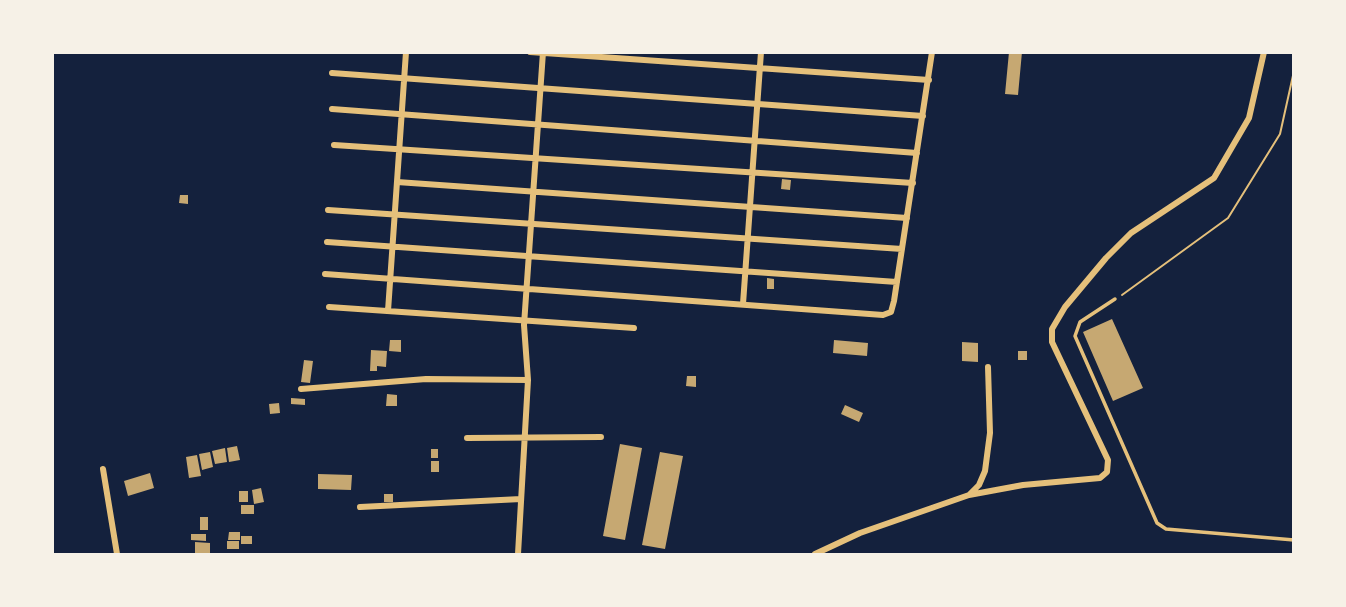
<!DOCTYPE html>
<html>
<head>
<meta charset="utf-8">
<style>
	body { margin:0 }
	#map { position:relative; width:1346px; height:607px; overflow:hidden; background:#14213d; font-family:Cabin,sans-serif }
	canvas { display:block }
	.frame { position:absolute; inset:0; border:54px solid #f6f1e7; pointer-events:none }
</style>
</head>
<body>
<div id="map">
<canvas width="1346" height="607"></canvas>
<div class="frame"></div>
</div>
<script>
const c = document.querySelector('canvas').getContext('2d');
c.lineJoin = 'round';
function fill(path, color) { c.fillStyle = color; c.fill(path, 'evenodd'); }
const poly = rows => new Path2D(rows.map(r => 'M' + r).join(''));
function trace(path, color, width, dash) { c.strokeStyle = color; c.lineWidth = width; c.lineCap = dash ? 'butt' : 'round'; c.setLineDash(dash || []); c.stroke(path); }
const building = poly([
	[1009,52,1022,52,1018,95,1005,94],
	[782,179,791,180,790,190,781,189],
	[180,195,188,195,188,204,179,203],
	[767,278,774,279,774,289,767,289],
	[1112,319,1143,388,1113,401,1083,332],
	[390,340,401,340,401,352,389,351],
	[834,340,868,343,867,356,833,353],
	[962,342,978,343,978,362,962,361],
	[371,350,387,351,386,367,377,366,377,371,370,371],
	[1018,351,1027,351,1027,360,1018,360],
	[304,360,313,361,310,383,301,382],
	[687,376,696,376,696,387,686,386],
	[387,394,397,395,397,406,386,406],
	[291,398,305,399,305,405,291,404],
	[279,403,280,413,270,414,269,404],
	[845,405,863,413,859,422,841,414],
	[620,444,642,448,625,540,603,536],
	[237,446,240,460,229,462,227,448],
	[225,448,227,462,215,464,212,451],
	[431,449,438,449,438,458,431,458],
	[210,452,213,467,202,470,199,454],
	[660,452,683,456,665,549,642,545],
	[197,455,201,476,189,478,186,457],
	[431,461,439,461,439,472,431,472],
	[150,473,154,488,128,496,124,481],
	[318,474,352,475,351,490,318,489],
	[261,488,264,502,254,504,252,490],
	[239,491,248,491,248,502,239,502],
	[384,494,393,494,393,502,384,502],
	[241,505,254,505,254,514,241,514],
	[200,517,208,517,208,530,200,530],
	[229,532,240,532,240,540,228,540],
	[191,534,206,534,206,541,191,540],
	[241,536,252,536,252,544,241,544],
	[227,541,239,541,239,549,227,549],
	[195,542,210,543,210,554,195,554]
]);
const path = poly([
	[1122,295,1228,218,1280,134,1294,71]
]);
const service = poly([
	[1115,299,1080,322,1075,336,1157,523,1166,529,1294,540]
]);
const minor = poly([
	[530,52,929,80],
	[332,73,923,116],
	[332,109,917,153],
	[334,145,913,183],
	[397,182,907,218],
	[328,210,902,249],
	[327,242,897,282],
	[325,274,883,315,891,312,894,301,932,52],
	[743,304,761,52],
	[329,307,634,328],
	[388,311,406,52],
	[301,389,426,379,528,380],
	[467,438,601,437],
	[103,469,117,554],
	[969,495,1023,485,1100,478,1107,472,1108,460,1052,342,1052,329,1065,307,1106,258,1131,233,1214,178,1249,118,1264,52],
	[360,507,521,499],
	[518,554,528,380,524,325,543,52],
	[815,554,860,533,969,495,979,485,985,471,990,433,988,367]
]);
fill(building, '#c6a872');
trace(path, '#e5c07b', 2);
trace(service, '#e5c07b', 3.5);
trace(minor, '#e5c07b', 6);
</script>
</body>
</html>
